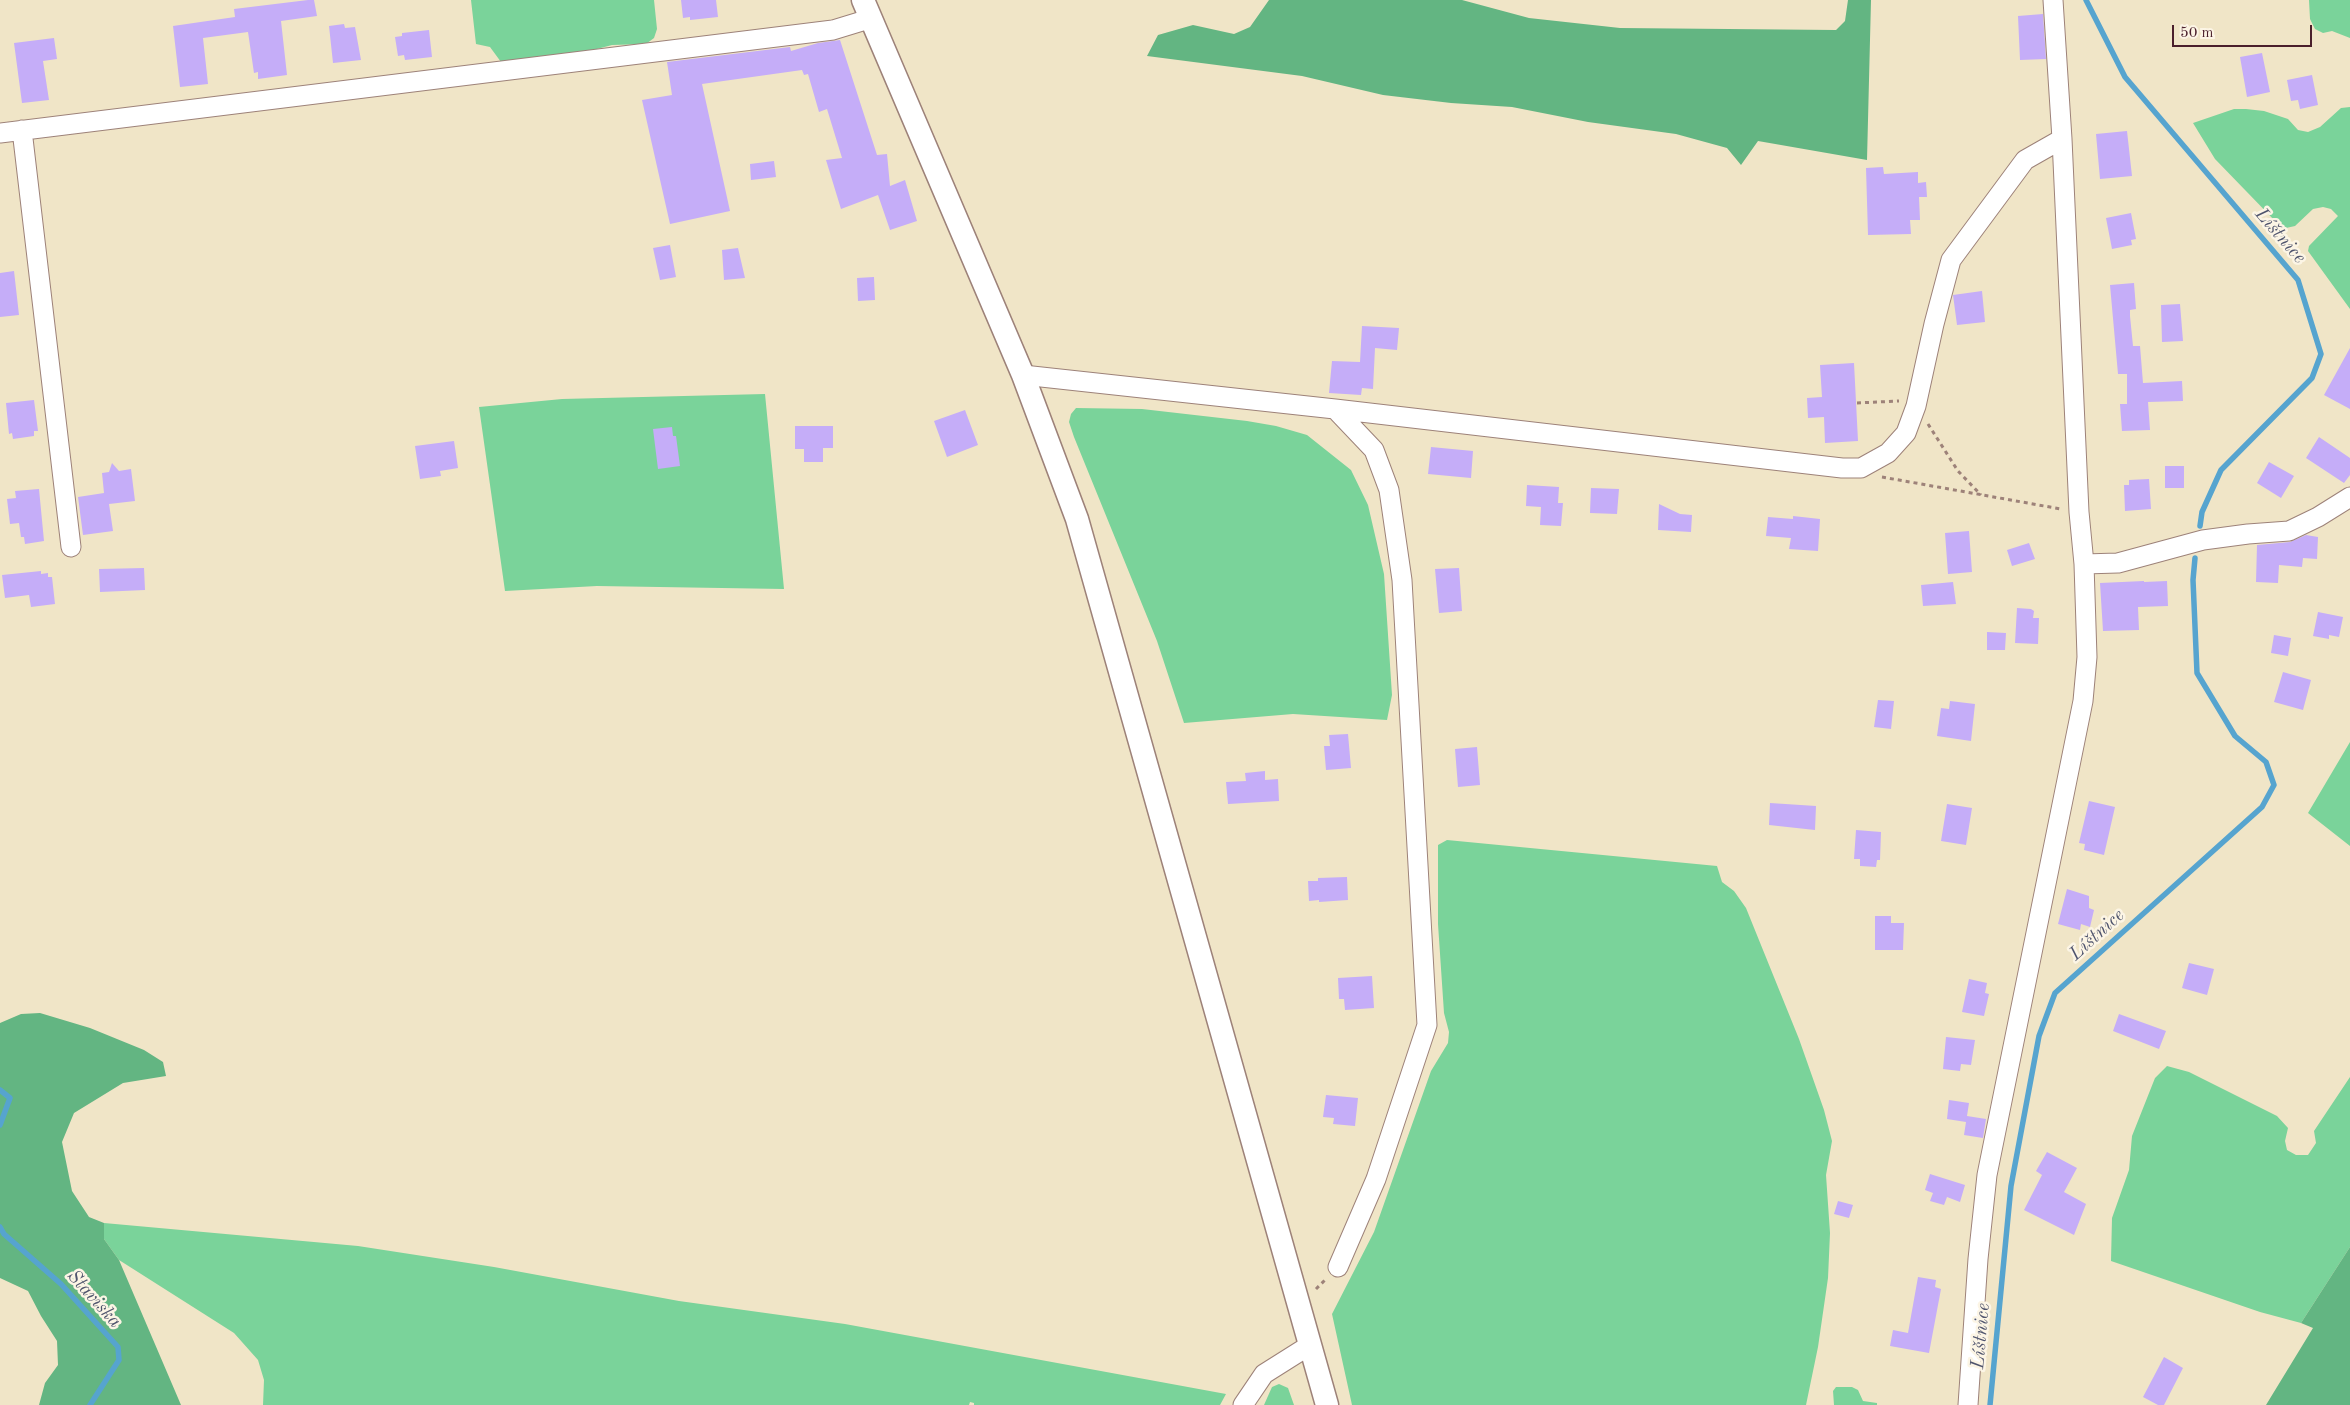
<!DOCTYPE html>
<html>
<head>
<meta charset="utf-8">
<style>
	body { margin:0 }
	#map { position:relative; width:2350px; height:1405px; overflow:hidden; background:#f0e5c7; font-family:"Old Standard TT",serif }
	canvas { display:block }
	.scale { position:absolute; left:2172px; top:25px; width:140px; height:22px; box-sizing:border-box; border:2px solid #4a1f2b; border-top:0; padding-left:6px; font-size:15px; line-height:18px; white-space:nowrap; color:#4a1f2b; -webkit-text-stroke:4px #fcf5e5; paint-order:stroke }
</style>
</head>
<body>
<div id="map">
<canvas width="2350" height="1405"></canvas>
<div class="scale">50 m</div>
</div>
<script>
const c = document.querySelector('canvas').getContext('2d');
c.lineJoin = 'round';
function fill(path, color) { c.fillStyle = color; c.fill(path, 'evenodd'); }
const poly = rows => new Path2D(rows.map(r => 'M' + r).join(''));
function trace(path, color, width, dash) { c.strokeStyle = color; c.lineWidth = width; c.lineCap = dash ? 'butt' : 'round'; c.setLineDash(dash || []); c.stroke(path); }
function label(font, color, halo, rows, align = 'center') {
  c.font = font + ' "Old Standard TT",serif'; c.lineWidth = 5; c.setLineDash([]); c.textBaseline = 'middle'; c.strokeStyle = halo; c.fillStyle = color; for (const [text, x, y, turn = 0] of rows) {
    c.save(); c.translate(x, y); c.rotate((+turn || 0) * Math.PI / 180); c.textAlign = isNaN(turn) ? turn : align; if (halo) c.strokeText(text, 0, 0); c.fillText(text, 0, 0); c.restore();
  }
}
const green = poly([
	[471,0,654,0,657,29,654,38,646,44,612,45,578,54,501,62,490,47,476,44],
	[2309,0,2350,0,2350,38,2332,31,2323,33,2315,29,2310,19],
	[2350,107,2350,309,2308,251,2309,246,2338,216,2331,209,2323,207,2313,209,2295,226,2286,228,2277,223,2215,159,2193,123,2234,109,2246,109,2264,111,2288,119,2298,130,2308,132,2320,127,2341,108],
	[765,394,784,589,597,586,505,591,479,407,562,399],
	[1076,408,1142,409,1247,421,1276,426,1307,435,1351,470,1368,505,1384,574,1392,695,1387,720,1293,714,1184,723,1157,641,1074,437,1069,422,1071,414],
	[2350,742,2350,846,2308,813],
	[1447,840,1717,866,1722,882,1734,891,1746,908,1799,1039,1824,1110,1832,1141,1826,1175,1830,1233,1828,1278,1818,1347,1806,1405,1352,1405,1332,1314,1374,1232,1431,1071,1448,1043,1449,1032,1444,1013,1438,924,1438,845],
	[2167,1066,2189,1072,2277,1116,2288,1128,2285,1141,2287,1150,2296,1155,2308,1155,2316,1143,2314,1131,2350,1077,2350,1247,2301,1323,2260,1312,2111,1261,2112,1218,2129,1170,2132,1136,2155,1078],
	[104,1223,358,1246,494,1267,679,1301,845,1324,1226,1394,1220,1405,974,1405,974,1403,970,1402,969,1405,263,1405,264,1380,258,1360,234,1333,119,1260,104,1239],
	[1279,1384,1288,1388,1294,1405,1264,1405,1272,1387],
	[1836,1387,1852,1387,1858,1390,1863,1401,1877,1403,1877,1405,1834,1405,1833,1391]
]);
const forest = poly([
	[1269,0,1462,0,1529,18,1620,28,1836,30,1845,21,1848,0,1871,0,1867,160,1758,141,1741,165,1727,148,1676,134,1588,122,1512,107,1451,103,1383,95,1302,76,1147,56,1158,35,1193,25,1234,34,1250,27],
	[40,1013,90,1028,144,1050,163,1062,166,1076,123,1083,74,1113,62,1142,72,1191,89,1217,104,1223,104,1239,119,1260,181,1405,39,1405,45,1383,58,1365,57,1341,41,1316,28,1291,0,1278,0,1023,21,1014],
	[2350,1247,2350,1405,2266,1405,2313,1328,2301,1323]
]);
const stream = poly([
	[2086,0,2125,77,2298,280,2321,354,2312,378,2221,470,2202,512,2200,526],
	[0,1090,10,1098,0,1125],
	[0,1227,4,1234,61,1284,118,1347,119,1360,90,1405],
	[1990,1405,2011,1186,2039,1036,2055,993,2262,807,2274,785,2266,762,2235,736,2197,673,2193,580,2195,558]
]);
const building = poly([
	[308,0,314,0,317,16,281,21,287,75,258,79,258,72,254,73,248,32,203,38,208,84,180,87,173,26,235,17,234,9],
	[681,0,716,0,718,17,690,20,690,17,683,18],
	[2043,14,2046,59,2020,60,2018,16],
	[344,24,345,28,355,27,361,60,333,63,329,26],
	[429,30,432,57,405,60,404,55,398,56,395,37,402,36,402,33],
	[54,38,57,59,43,61,49,100,22,103,14,43],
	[840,40,877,155,887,154,890,186,905,180,917,221,890,230,878,195,841,209,826,160,842,158,827,109,819,112,808,74,804,75,802,70,702,84,730,211,670,224,642,100,672,95,667,62,790,47,791,51,818,43],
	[2262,53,2270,92,2247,97,2240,57],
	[2312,75,2318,105,2300,109,2298,100,2291,101,2287,80],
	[2127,131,2132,176,2100,179,2096,134],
	[774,161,776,177,751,180,750,164],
	[1883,167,1884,174,1918,172,1918,183,1926,182,1927,197,1919,197,1920,220,1910,220,1911,234,1868,235,1866,168],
	[2131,213,2136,239,2131,240,2132,245,2112,249,2106,218],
	[670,245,676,277,660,280,653,248],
	[738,248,745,278,724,280,722,250],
	[14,271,19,315,0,317,0,273],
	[874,277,875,300,858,301,857,278],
	[2134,283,2136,309,2130,310,2130,316,2133,346,2140,346,2143,383,2182,381,2183,401,2148,402,2150,430,2122,431,2120,404,2127,404,2127,374,2118,374,2110,285],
	[1982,291,1985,322,1957,325,1953,295],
	[2180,304,2183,341,2162,342,2161,305],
	[1362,326,1399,328,1397,350,1375,348,1373,389,1362,388,1361,395,1329,393,1332,361,1360,362],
	[2350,348,2350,409,2324,395],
	[1854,363,1858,441,1825,443,1824,417,1808,418,1807,398,1822,397,1820,365],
	[34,400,38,431,34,431,34,436,13,439,12,433,9,434,6,403],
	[965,410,978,445,947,457,934,421],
	[795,426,833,426,833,448,823,448,823,462,804,462,804,449,795,449],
	[672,427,673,436,676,436,680,466,658,469,653,429],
	[2319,437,2350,458,2350,475,2344,483,2306,458],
	[454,441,458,468,440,471,441,476,420,479,415,446],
	[1431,447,1473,451,1471,478,1428,474],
	[2269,462,2294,476,2281,498,2257,483],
	[112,463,119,471,131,469,135,501,109,504,113,531,83,535,78,497,104,493,102,473,109,472],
	[2165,466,2184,466,2184,488,2165,488],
	[2149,479,2151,509,2125,511,2124,485,2129,485,2129,480],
	[1527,485,1559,487,1558,503,1563,503,1561,526,1540,525,1541,507,1526,506],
	[1591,488,1619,489,1617,514,1590,513],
	[39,489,44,541,25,544,24,537,21,537,19,523,10,524,7,499,16,498,15,491],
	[1659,504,1680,514,1692,515,1691,532,1658,530],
	[1793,516,1820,519,1818,551,1789,549,1791,538,1766,536,1768,517,1793,519],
	[1969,531,1972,572,1948,574,1945,533],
	[2306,535,2318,537,2317,559,2303,558,2302,567,2279,565,2278,583,2256,582,2257,545,2290,542],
	[2029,543,2035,559,2012,566,2007,550],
	[144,568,145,590,100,592,99,569],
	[1459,568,1462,611,1439,613,1435,569],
	[41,571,41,574,48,573,48,577,52,577,55,604,31,607,29,595,5,598,2,575],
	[2144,581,2144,582,2167,581,2168,606,2138,607,2139,630,2103,631,2100,583],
	[1953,582,1956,604,1923,606,1921,585],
	[2017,608,2031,609,2034,611,2033,618,2039,618,2038,644,2015,643],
	[2318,612,2343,617,2339,637,2329,635,2329,639,2313,636],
	[1987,632,2006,633,2005,650,1987,650],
	[2274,635,2291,638,2288,656,2271,653],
	[2283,672,2311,680,2303,710,2274,702],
	[1878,700,1894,701,1891,729,1874,727],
	[1950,701,1975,704,1971,741,1937,736,1941,708,1949,709],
	[1348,734,1351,768,1326,770,1324,746,1330,746,1329,735],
	[1477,747,1480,785,1458,787,1455,749],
	[1265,771,1265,780,1278,779,1279,801,1228,804,1226,782,1246,781,1245,773],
	[2089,801,2115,807,2104,855,2084,850,2085,844,2079,843],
	[1770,803,1816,806,1815,830,1769,825],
	[1947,804,1972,808,1966,845,1941,841],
	[1856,830,1881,832,1880,860,1877,860,1876,867,1860,866,1860,859,1854,859],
	[1347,877,1348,900,1319,902,1319,900,1309,901,1308,881,1318,881,1318,878],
	[2067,889,2089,896,2089,908,2094,910,2090,927,2081,924,2080,930,2058,924],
	[1875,916,1891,916,1891,923,1904,923,1903,950,1875,950],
	[2189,963,2214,969,2207,995,2182,988],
	[1372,976,1374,1008,1345,1010,1344,999,1339,999,1338,978],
	[1969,979,1987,983,1985,993,1989,994,1984,1016,1962,1012],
	[2119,1014,2166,1031,2159,1049,2113,1031],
	[1946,1037,1975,1040,1971,1065,1961,1064,1960,1071,1943,1069],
	[1326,1095,1358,1098,1355,1126,1333,1124,1334,1118,1323,1117],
	[1949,1100,1969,1103,1967,1116,1986,1119,1983,1138,1964,1135,1966,1122,1947,1119],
	[2047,1152,2077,1168,2064,1192,2086,1204,2074,1235,2024,1210,2042,1175,2036,1171],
	[1930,1174,1965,1185,1960,1202,1947,1197,1944,1205,1930,1201,1933,1193,1925,1190],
	[1838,1201,1853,1205,1849,1218,1834,1214],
	[1918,1277,1936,1280,1935,1287,1941,1289,1929,1353,1890,1346,1893,1330,1908,1333],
	[2164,1357,2183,1368,2164,1405,2158,1405,2143,1397]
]);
const path = poly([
	[1857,403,1899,401],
	[1928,424,1958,471,1981,495],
	[1882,477,2061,509],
	[1316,1289,1326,1279]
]);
const minor = poly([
	[22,130,71,547],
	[0,133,833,30,869,19],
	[1023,375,1335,409,1374,450,1389,490,1402,580,1427,1025,1376,1179,1338,1267],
	[1335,409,1842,468,1861,468,1888,453,1906,433,1916,406,1934,324,1951,260,2025,160,2062,139],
	[2084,564,2118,563,2203,540,2248,534,2289,531,2318,517,2350,497],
	[1243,1405,1264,1374,1310,1345],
	[1968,1405,1978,1259,1987,1175,2083,701,2087,657,2084,564,2079,512,2062,139,2053,0]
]);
const tertiary = poly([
	[863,0,1023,375,1077,519,1327,1405]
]);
const waterNames = [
	["Líštnice",2280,236,49],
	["Líštnice",2097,935,-42],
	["Staviska",94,1299,48],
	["Líštnice",1981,1336,-85]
];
fill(green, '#7ad39a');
fill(forest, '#63b582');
trace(stream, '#56a4cf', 5.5);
fill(building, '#c5adf8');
trace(minor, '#9d8279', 21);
trace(tertiary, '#9d8279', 25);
trace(path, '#9d8279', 3, [4, 4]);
trace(minor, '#fff', 19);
trace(tertiary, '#fff', 22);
label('italic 19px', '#4f546d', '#fcf5e5', waterNames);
</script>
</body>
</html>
